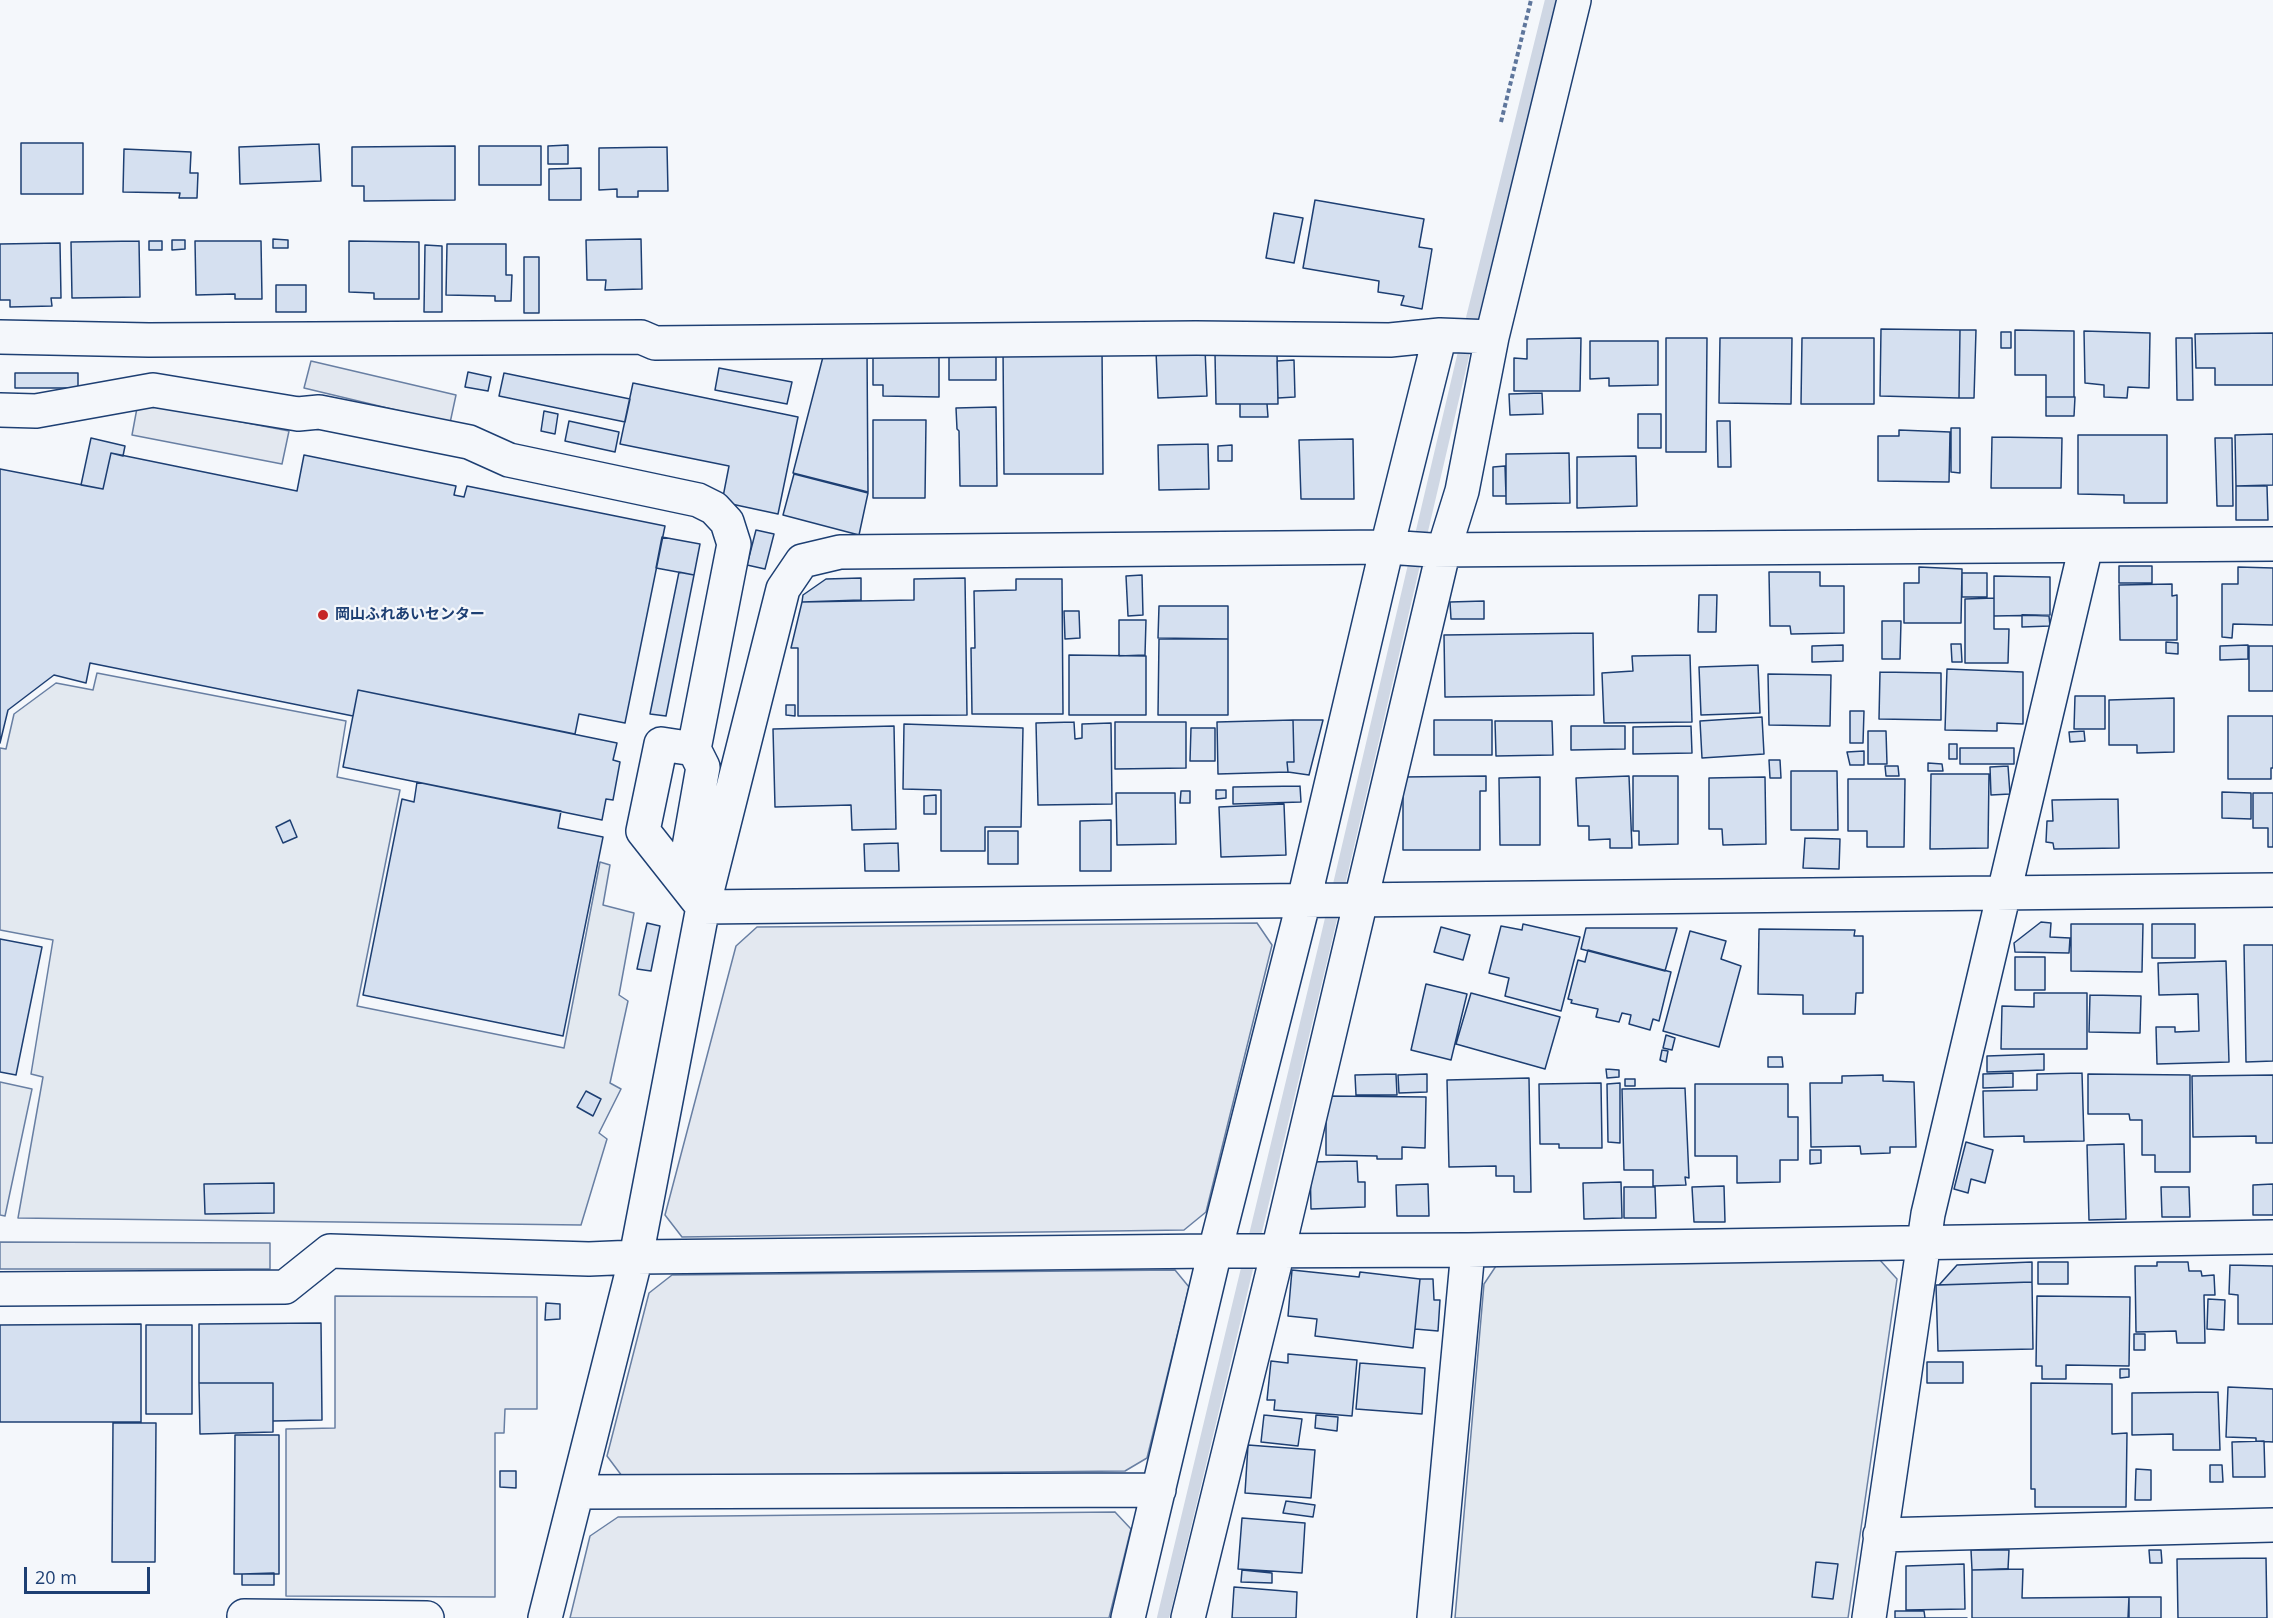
<!DOCTYPE html>
<html>
<head>
<meta charset="utf-8">
<style>
	body { margin:0 }
	#map { position:relative; width:2273px; height:1618px; overflow:hidden; background:#f4f7fb; font-family:"Open Sans",sans-serif }
	canvas { display:block }
	.scale { position:absolute; left:24px; top:1567px; width:126px; height:27px; box-sizing:border-box; border:3px solid #1d3f73; border-top:0; padding-left:8px; font-size:18px; line-height:21px; white-space:nowrap; color:#1d3f73; -webkit-text-stroke:4px #f4f7fb; paint-order:stroke }
</style>
</head>
<body>
<div id="map">
<canvas width="2273" height="1618"></canvas>
<div class="scale">20 m</div>
</div>
<script>
const c = document.querySelector('canvas').getContext('2d');
c.lineJoin = 'round';
function fill(path, color) { c.fillStyle = color; c.fill(path, 'evenodd'); }
const poly = rows => new Path2D(rows.map(r => 'M' + r).join(''));
function trace(path, color, width, dash) { c.strokeStyle = color; c.lineWidth = width; c.lineCap = dash ? 'butt' : 'round'; c.setLineDash(dash || []); c.stroke(path); }
function label(font, color, halo, rows, align = 'center') {
  c.font = font + ' "Open Sans","Noto Sans JP",sans-serif'; c.lineWidth = 4.5; c.setLineDash([]); c.textBaseline = 'middle'; c.strokeStyle = halo; c.fillStyle = color; for (const [text, x, y, turn = 0] of rows) {
    c.save(); c.translate(x, y); c.rotate((+turn || 0) * Math.PI / 180); c.textAlign = isNaN(turn) ? turn : align; if (halo) c.strokeText(text, 0, 0); c.fillText(text, 0, 0); c.restore();
  }
}
const green = poly([
	[97,673,346,721,337,777,400,790,357,1006,564,1048,600,862,610,865,603,905,634,913,619,995,628,1001,610,1083,621,1089,599,1133,607,1139,581,1225,18,1218,43,1077,31,1074,53,940,0,930,0,748,6,749,14,714,56,683,93,690,97,673],
	[0,1082,32,1089,5,1216,0,1215,0,1082],
	[1879,1259,1897,1279,1848,1618,1455,1618,1484,1284,1498,1263,1879,1259]
]);
const parking = poly([
	[311,361,456,395,450,423,304,388,311,361],
	[158,406,289,431,282,464,132,435,137,408,158,406],
	[1257,923,1272,945,1206,1212,1184,1230,682,1237,665,1215,736,946,757,927,1257,923],
	[0,1242,270,1243,270,1269,0,1269,0,1242],
	[1175,1270,1189,1287,1147,1458,1125,1471,622,1476,607,1456,649,1293,672,1275,1175,1270],
	[335,1296,537,1297,537,1409,505,1409,504,1433,495,1433,495,1597,286,1596,286,1429,335,1428,335,1296],
	[1115,1512,1131,1529,1109,1618,570,1618,590,1536,618,1517,1115,1512]
]);
const stream = poly([
	[1163,1618,1326,940,1471,322,1551,0]
]);
const building = poly([
	[21,143,83,143,83,194,21,194,21,143],
	[319,144,321,181,240,184,239,147,319,144],
	[568,145,568,164,548,164,548,146,568,145],
	[455,146,455,200,364,201,364,186,352,186,352,147,455,146],
	[479,146,541,146,541,185,479,185,479,146],
	[667,147,668,191,638,191,638,197,617,197,617,189,599,190,599,148,667,147],
	[124,149,191,152,190,173,198,173,197,198,179,198,180,193,123,192,124,149],
	[581,168,581,200,549,200,549,169,581,168],
	[1315,200,1424,219,1419,247,1432,249,1422,309,1401,305,1404,296,1378,292,1379,281,1303,268,1315,200],
	[1274,213,1303,218,1294,263,1266,258,1274,213],
	[273,239,288,240,288,248,273,248,273,239],
	[641,239,642,289,605,290,606,280,587,280,586,240,641,239],
	[172,240,185,240,185,249,172,250,172,240],
	[139,241,140,297,72,298,71,242,139,241],
	[149,241,162,241,162,250,149,250,149,241],
	[195,241,261,241,262,299,235,299,235,294,196,295,195,241],
	[349,241,419,242,419,299,374,299,374,293,349,292,349,241],
	[60,243,61,298,51,298,52,306,10,307,10,300,0,300,0,244,60,243],
	[447,244,506,244,506,275,512,275,511,301,495,301,495,296,446,295,447,244],
	[425,245,442,246,442,312,424,312,425,245],
	[524,257,539,257,539,313,524,313,524,257],
	[276,285,306,285,306,312,276,312,276,285],
	[1881,329,1960,330,1959,398,1880,396,1881,329],
	[1960,330,1976,330,1974,398,1959,398,1960,330],
	[2015,330,2074,331,2074,397,2046,397,2046,375,2015,375,2015,330],
	[2084,331,2150,333,2149,388,2128,387,2127,398,2104,397,2104,385,2085,383,2084,331],
	[2001,332,2011,332,2011,348,2001,348,2001,332],
	[2273,333,2273,385,2215,385,2215,368,2196,368,2195,334,2273,333],
	[1581,338,1580,391,1514,391,1514,358,1527,359,1527,339,1581,338],
	[1666,338,1707,338,1706,452,1666,452,1666,338],
	[1720,338,1792,338,1791,404,1719,403,1720,338],
	[1802,338,1874,338,1874,404,1801,404,1802,338],
	[2176,338,2192,338,2193,400,2177,400,2176,338],
	[1590,341,1658,341,1658,385,1609,386,1609,378,1590,379,1590,341],
	[1003,348,1102,348,1103,474,1004,474,1003,348],
	[825,349,867,350,868,492,793,473,825,349],
	[873,349,939,349,939,397,883,396,883,385,873,385,873,349],
	[949,349,996,349,996,380,949,380,949,349],
	[1205,349,1207,396,1158,398,1156,351,1205,349],
	[1277,353,1278,404,1216,404,1215,354,1277,353],
	[1294,360,1295,397,1278,398,1277,361,1294,360],
	[719,368,792,382,787,404,715,390,719,368],
	[468,372,491,377,488,391,465,387,468,372],
	[15,373,78,373,78,388,15,388,15,373],
	[504,373,630,399,625,422,499,396,504,373],
	[633,383,798,417,778,514,722,502,729,466,620,444,633,383],
	[1542,393,1543,414,1510,415,1509,394,1542,393],
	[2046,397,2075,397,2074,416,2046,416,2046,397],
	[1240,404,1267,404,1268,417,1240,417,1240,404],
	[996,407,997,486,960,486,959,431,957,429,956,408,996,407],
	[544,411,558,414,555,434,541,431,544,411],
	[1638,414,1661,414,1661,448,1638,448,1638,414],
	[873,420,926,420,925,498,873,498,873,420],
	[569,421,619,432,615,452,565,441,569,421],
	[1717,421,1730,421,1731,467,1718,467,1717,421],
	[1951,428,1960,428,1960,473,1951,472,1951,428],
	[1899,430,1950,432,1949,482,1878,481,1878,436,1899,436,1899,430],
	[2273,434,2273,485,2236,486,2235,435,2273,434],
	[2078,435,2167,435,2167,503,2124,503,2124,495,2078,494,2078,435],
	[1992,437,2062,438,2061,488,1991,488,1992,437],
	[91,438,125,446,123,456,111,453,103,489,81,485,91,438],
	[2215,438,2232,438,2233,506,2217,506,2215,438],
	[1353,439,1354,499,1301,499,1299,440,1353,439],
	[1208,444,1209,489,1159,490,1158,445,1208,444],
	[1232,445,1232,461,1218,461,1218,446,1232,445],
	[111,453,297,491,304,455,456,486,454,495,464,497,467,486,665,526,625,723,579,714,575,734,358,690,353,716,90,663,86,683,54,675,8,710,0,743,0,469,103,489,111,453],
	[1569,453,1570,503,1506,504,1506,454,1569,453],
	[1636,456,1637,506,1577,508,1577,457,1636,456],
	[1505,466,1506,496,1493,496,1493,467,1505,466],
	[794,474,868,493,859,535,783,515,794,474],
	[2236,486,2267,486,2268,520,2236,520,2236,486],
	[756,530,774,534,765,569,747,565,756,530],
	[662,537,700,544,694,575,656,568,662,537],
	[2119,566,2152,566,2152,583,2119,583,2119,566],
	[1919,567,1962,569,1961,623,1904,623,1904,583,1919,583,1919,567],
	[2238,567,2273,568,2273,625,2233,624,2232,638,2222,637,2222,584,2238,584,2238,567],
	[679,572,694,575,666,716,650,714,679,572],
	[1769,572,1820,572,1820,586,1844,586,1844,633,1791,634,1790,626,1770,626,1769,572],
	[1962,573,1987,573,1987,597,1962,597,1962,573],
	[1142,575,1143,615,1128,616,1126,576,1142,575],
	[1994,576,2050,577,2050,615,1994,616,1994,576],
	[861,578,861,600,802,602,803,595,826,579,861,578],
	[965,578,967,715,798,716,798,648,791,648,802,602,914,600,914,579,965,578],
	[1016,579,1062,579,1063,714,972,714,971,648,975,648,974,591,1016,590,1016,579],
	[2172,584,2172,596,2177,595,2177,640,2120,640,2119,585,2172,584],
	[1699,595,1717,595,1716,632,1698,632,1699,595],
	[1994,598,1994,629,2009,629,2008,663,1965,663,1965,599,1994,598],
	[1484,601,1484,619,1451,619,1450,602,1484,601],
	[1159,606,1228,606,1228,639,1158,638,1159,606],
	[1064,611,1079,611,1080,638,1065,639,1064,611],
	[2022,615,2049,616,2050,626,2022,627,2022,615],
	[1119,620,1146,620,1145,655,1119,656,1119,620],
	[1882,621,1901,621,1900,659,1882,659,1882,621],
	[1593,633,1594,695,1445,697,1444,635,1593,633],
	[1159,639,1228,639,1228,715,1158,715,1159,639],
	[2166,642,2178,643,2178,654,2166,653,2166,642],
	[1951,644,1961,644,1962,662,1952,662,1951,644],
	[1843,645,1843,661,1812,662,1812,646,1843,645],
	[2248,645,2248,659,2220,660,2220,646,2248,645],
	[2249,646,2273,646,2273,691,2249,691,2249,646],
	[1069,655,1146,656,1146,715,1069,715,1069,655],
	[1690,655,1692,722,1604,723,1602,673,1633,671,1632,656,1690,655],
	[1758,665,1760,713,1701,715,1699,667,1758,665],
	[1947,669,2023,672,2023,724,1997,723,1997,731,1945,730,1947,669],
	[1880,672,1941,673,1941,720,1879,719,1880,672],
	[1768,674,1831,675,1830,726,1769,725,1768,674],
	[358,690,617,743,613,760,620,762,613,800,606,799,602,820,343,767,358,690],
	[2075,696,2105,696,2105,729,2074,729,2075,696],
	[2174,698,2174,752,2137,753,2137,745,2109,745,2109,700,2174,698],
	[786,705,795,705,795,716,786,715,786,705],
	[1850,711,1864,711,1863,743,1850,743,1850,711],
	[2228,716,2273,716,2273,768,2271,768,2271,779,2228,779,2228,716],
	[1762,717,1764,754,1702,758,1700,721,1762,717],
	[1293,720,1294,762,1287,762,1288,772,1218,774,1217,722,1293,720],
	[1293,720,1323,720,1309,775,1288,772,1287,762,1294,762,1293,720],
	[1434,720,1492,720,1492,755,1434,755,1434,720],
	[1495,721,1552,721,1553,755,1496,756,1495,721],
	[1074,722,1075,739,1082,738,1082,724,1111,723,1112,804,1038,805,1036,723,1074,722],
	[1115,722,1186,722,1186,768,1115,769,1115,722],
	[904,724,1023,728,1021,827,985,827,985,851,941,851,941,790,903,789,904,724],
	[894,726,896,829,852,830,851,805,775,807,773,729,894,726],
	[1571,726,1625,726,1625,749,1571,750,1571,726],
	[1691,726,1692,753,1633,754,1633,727,1691,726],
	[1191,728,1215,728,1215,761,1190,761,1191,728],
	[1868,731,1886,731,1887,764,1868,764,1868,731],
	[2084,731,2085,741,2070,742,2069,732,2084,731],
	[1949,744,1957,744,1957,759,1949,759,1949,744],
	[1960,748,2014,748,2014,764,1960,764,1960,748],
	[1864,751,1864,765,1850,765,1847,752,1864,751],
	[1769,760,1780,760,1781,778,1770,778,1769,760],
	[1928,763,1942,764,1943,771,1928,771,1928,763],
	[1885,766,1898,766,1899,776,1886,776,1885,766],
	[2008,766,2010,794,1991,795,1990,767,2008,766],
	[1791,771,1837,771,1838,830,1791,830,1791,771],
	[1931,774,1989,774,1988,848,1930,849,1931,774],
	[1486,776,1486,791,1480,791,1480,850,1403,850,1403,777,1486,776],
	[1629,776,1632,848,1610,848,1610,839,1589,840,1589,826,1578,826,1576,778,1629,776],
	[1633,776,1678,776,1678,844,1639,845,1639,831,1633,831,1633,776],
	[1540,777,1540,845,1500,845,1499,778,1540,777],
	[1765,777,1766,844,1723,845,1722,829,1709,829,1709,778,1765,777],
	[1848,779,1905,779,1904,847,1867,847,1867,831,1848,831,1848,779],
	[417,782,561,811,558,828,603,837,563,1036,363,995,402,799,414,802,417,782],
	[1300,786,1301,802,1233,804,1233,787,1300,786],
	[1216,790,1226,790,1226,798,1216,799,1216,790],
	[1181,791,1190,791,1190,803,1180,803,1181,791],
	[2222,792,2251,793,2251,819,2222,818,2222,792],
	[1116,793,1175,793,1176,844,1117,845,1116,793],
	[2253,793,2273,793,2273,847,2268,847,2268,828,2253,828,2253,793],
	[936,795,936,814,924,814,924,796,936,795],
	[2118,799,2119,848,2054,849,2053,843,2046,842,2047,821,2053,821,2052,800,2118,799],
	[1284,804,1286,855,1221,857,1219,807,1284,804],
	[290,820,297,837,283,843,276,827,290,820],
	[1111,820,1111,871,1080,871,1080,821,1111,820],
	[988,831,1018,831,1018,864,988,864,988,831],
	[1805,838,1840,839,1839,869,1803,868,1805,838],
	[898,843,899,871,865,871,864,844,898,843],
	[2041,922,2051,923,2050,937,2070,938,2069,953,2015,952,2014,943,2041,922],
	[647,923,660,926,651,971,637,969,647,923],
	[1523,924,1580,937,1561,1011,1505,996,1509,978,1489,973,1501,926,1522,930,1523,924],
	[2071,924,2143,924,2142,972,2071,971,2071,924],
	[2152,924,2195,924,2195,958,2152,958,2152,924],
	[1441,927,1470,935,1463,960,1434,952,1441,927],
	[1586,928,1677,928,1665,971,1581,949,1586,928],
	[1759,929,1855,930,1854,936,1863,936,1863,993,1856,993,1855,1014,1803,1014,1803,995,1758,994,1759,929],
	[1690,931,1726,941,1721,959,1741,966,1719,1047,1663,1031,1690,931],
	[0,939,42,947,16,1075,0,1072,0,939],
	[2244,945,2273,945,2273,1061,2246,1062,2244,945],
	[1588,950,1671,972,1659,1021,1653,1019,1650,1030,1629,1024,1631,1015,1622,1013,1619,1022,1596,1017,1598,1009,1571,1003,1572,1000,1568,999,1578,960,1585,962,1588,950],
	[2015,957,2045,957,2045,990,2015,990,2015,957],
	[2226,961,2229,1062,2157,1064,2156,1027,2175,1027,2175,1032,2199,1031,2198,994,2159,995,2158,963,2226,961],
	[1426,984,1467,994,1451,1060,1411,1050,1426,984],
	[1471,993,1560,1017,1545,1069,1456,1044,1471,993],
	[2034,993,2087,993,2087,1049,2001,1049,2002,1006,2034,1007,2034,993],
	[2090,995,2141,996,2140,1033,2089,1032,2090,995],
	[1666,1035,1675,1038,1672,1050,1663,1048,1666,1035],
	[1662,1050,1668,1051,1666,1062,1660,1060,1662,1050],
	[2044,1054,2044,1070,1987,1072,1987,1056,2044,1054],
	[1768,1057,1782,1057,1783,1067,1768,1067,1768,1057],
	[1606,1069,1619,1070,1619,1077,1607,1078,1606,1069],
	[2013,1073,2013,1087,1983,1088,1983,1074,2013,1073],
	[2082,1073,2084,1141,2024,1142,2024,1136,1984,1137,1983,1091,2037,1090,2037,1074,2082,1073],
	[1396,1074,1397,1095,1356,1095,1355,1075,1396,1074],
	[1427,1074,1427,1092,1399,1093,1398,1075,1427,1074],
	[2088,1074,2190,1075,2190,1172,2155,1172,2155,1155,2142,1155,2142,1120,2130,1120,2129,1114,2088,1114,2088,1074],
	[1883,1075,1883,1081,1914,1082,1916,1147,1890,1147,1890,1153,1861,1154,1860,1146,1811,1147,1810,1083,1842,1083,1842,1076,1883,1075],
	[2273,1075,2273,1143,2256,1143,2256,1136,2193,1137,2192,1076,2273,1075],
	[1529,1078,1531,1192,1514,1192,1514,1176,1496,1176,1496,1166,1449,1167,1447,1080,1529,1078],
	[1625,1079,1635,1079,1635,1086,1625,1086,1625,1079],
	[1601,1083,1602,1148,1559,1148,1559,1144,1540,1144,1539,1084,1601,1083],
	[1620,1083,1620,1143,1608,1142,1607,1084,1620,1083],
	[1695,1084,1788,1084,1788,1117,1798,1117,1798,1160,1780,1160,1780,1182,1737,1183,1737,1156,1695,1156,1695,1084],
	[1685,1088,1689,1178,1685,1177,1686,1185,1653,1186,1653,1170,1624,1170,1622,1089,1685,1088],
	[586,1091,601,1099,593,1116,577,1107,586,1091],
	[1326,1096,1426,1097,1425,1148,1402,1147,1402,1159,1377,1159,1377,1156,1326,1155,1326,1096],
	[1966,1142,1993,1150,1985,1183,1971,1179,1968,1193,1954,1189,1966,1142],
	[2124,1144,2126,1219,2089,1220,2087,1145,2124,1144],
	[1810,1150,1821,1150,1821,1163,1810,1164,1810,1150],
	[1357,1161,1358,1182,1365,1182,1365,1207,1311,1209,1310,1162,1357,1161],
	[1621,1182,1622,1218,1584,1219,1583,1183,1621,1182],
	[274,1183,274,1213,205,1214,204,1184,274,1183],
	[1428,1184,1429,1216,1397,1216,1396,1185,1428,1184],
	[2273,1184,2273,1215,2253,1215,2253,1185,2273,1184],
	[1724,1186,1725,1222,1694,1222,1692,1187,1724,1186],
	[1624,1187,1655,1187,1656,1218,1624,1218,1624,1187],
	[2161,1187,2189,1187,2190,1217,2162,1217,2161,1187],
	[2032,1262,2032,1282,1939,1285,1957,1265,2032,1262],
	[2038,1262,2068,1262,2068,1284,2038,1284,2038,1262],
	[2157,1262,2188,1262,2189,1271,2201,1271,2202,1276,2214,1275,2215,1295,2204,1295,2205,1343,2177,1343,2176,1331,2136,1332,2135,1266,2157,1266,2157,1262],
	[2230,1265,2273,1266,2273,1324,2238,1324,2238,1295,2229,1294,2230,1265],
	[1292,1270,1359,1277,1360,1272,1420,1279,1413,1348,1315,1336,1317,1319,1288,1316,1292,1270],
	[1420,1279,1433,1279,1434,1300,1440,1300,1438,1331,1415,1329,1420,1279],
	[2032,1282,2033,1349,1938,1351,1936,1285,2032,1282],
	[2037,1296,2130,1297,2129,1366,2066,1365,2066,1379,2042,1379,2042,1366,2036,1366,2037,1296],
	[2208,1299,2225,1300,2224,1330,2207,1329,2208,1299],
	[546,1303,560,1304,560,1319,545,1320,546,1303],
	[321,1323,322,1420,273,1421,273,1383,199,1383,199,1324,321,1323],
	[141,1324,141,1422,0,1422,0,1325,141,1324],
	[146,1325,192,1325,192,1414,146,1414,146,1325],
	[2134,1334,2145,1334,2145,1350,2134,1350,2134,1334],
	[1288,1354,1357,1360,1352,1416,1274,1410,1275,1400,1267,1400,1271,1361,1288,1363,1288,1354],
	[1927,1362,1963,1362,1963,1383,1927,1383,1927,1362],
	[1360,1363,1425,1368,1422,1414,1356,1409,1360,1363],
	[2120,1369,2129,1369,2129,1377,2120,1378,2120,1369],
	[199,1383,273,1383,273,1432,200,1434,199,1383],
	[2031,1383,2112,1384,2112,1434,2127,1433,2126,1507,2035,1507,2035,1489,2031,1489,2031,1383],
	[2228,1387,2273,1389,2273,1442,2256,1441,2256,1438,2226,1437,2228,1387],
	[2218,1392,2220,1450,2173,1450,2173,1434,2132,1435,2132,1393,2218,1392],
	[1264,1415,1302,1419,1298,1446,1261,1442,1264,1415],
	[1316,1415,1338,1417,1337,1431,1315,1428,1316,1415],
	[113,1423,156,1423,155,1562,112,1562,113,1423],
	[235,1435,279,1435,279,1574,234,1574,235,1435],
	[2264,1441,2265,1477,2233,1477,2232,1442,2264,1441],
	[1248,1445,1315,1450,1311,1498,1245,1493,1248,1445],
	[2210,1465,2222,1465,2223,1482,2210,1482,2210,1465],
	[2136,1469,2151,1470,2151,1500,2135,1500,2136,1469],
	[500,1471,516,1471,516,1488,500,1487,500,1471],
	[1286,1501,1315,1505,1313,1517,1283,1513,1286,1501],
	[1242,1518,1305,1523,1302,1573,1238,1569,1242,1518],
	[1971,1550,2009,1550,2008,1569,1972,1570,1971,1550],
	[2149,1550,2161,1550,2162,1563,2150,1563,2149,1550],
	[2266,1558,2267,1618,2178,1618,2177,1559,2266,1558],
	[1816,1562,1838,1564,1833,1599,1812,1597,1816,1562],
	[1964,1564,1965,1609,1906,1610,1906,1566,1964,1564],
	[2023,1569,2022,1598,2129,1597,2128,1618,1972,1618,1972,1570,2023,1569],
	[1242,1570,1272,1573,1272,1583,1241,1582,1242,1570],
	[274,1573,274,1585,242,1585,242,1574,274,1573],
	[1234,1587,1297,1592,1296,1618,1232,1618,1234,1587],
	[2129,1597,2161,1597,2161,1618,2129,1618,2129,1597],
	[1895,1611,1924,1611,1925,1618,1967,1618,1895,1618,1895,1611]
]);
const path = poly([
	[1501,122,1531,0]
]);
const minor = poly([
	[0,337,149,340,641,337,655,343,1196,338,1390,340,1440,335],
	[0,410,36,411,153,390,298,414,319,412,469,442,509,460,698,500,714,508,727,522,734,544,694,749,703,767,683,881],
	[694,749,661,744,643,831,703,907,2273,890],
	[0,1289,285,1287,330,1251,589,1259,636,1257,1215,1251,1468,1250,2273,1237],
	[577,1492,1159,1490],
	[1880,1535,2273,1525],
	[244,1616,427,1618],
	[545,1618,636,1257,703,907,783,589,802,561,840,552,1387,547,1431,550,2273,544],
	[1128,1618,1215,1251,1304,900,1387,547,1440,335,1492,337],
	[1188,1618,1278,1251,1444,549,1462,491,1492,337,1574,0],
	[1434,1618,1468,1250],
	[1869,1618,1928,1214,2086,546]
]);
const markers = [
	[323,615,6,"#c62828"]
];
const poiNames = [
	["岡山ふれあいセンター",335,615]
];
fill(green, '#e3e9f0');
trace(green, '#687fa3', 1.5);
fill(parking, '#e3e8f0');
trace(parking, '#687fa3', 1.5);
trace(stream, '#cfd7e4', 12);
fill(building, '#d5e0f0');
trace(building, '#1d3f73', 1.5);
trace(minor, '#1d3f73', 36);
trace(path, '#5e769c', 4, [4.5, 3]);
trace(minor, '#f4f7fb', 33);
for (const [x, y, r, color] of markers) { const dot = new Path2D(); dot.arc(x, y, r, 0, 2 * Math.PI); c.fillStyle = color; c.fill(dot); trace(dot, '#f4f7fb', 2); }
label('bold 15px', '#1d3f73', '#f4f7fb', poiNames, 'left');
</script>
</body>
</html>
